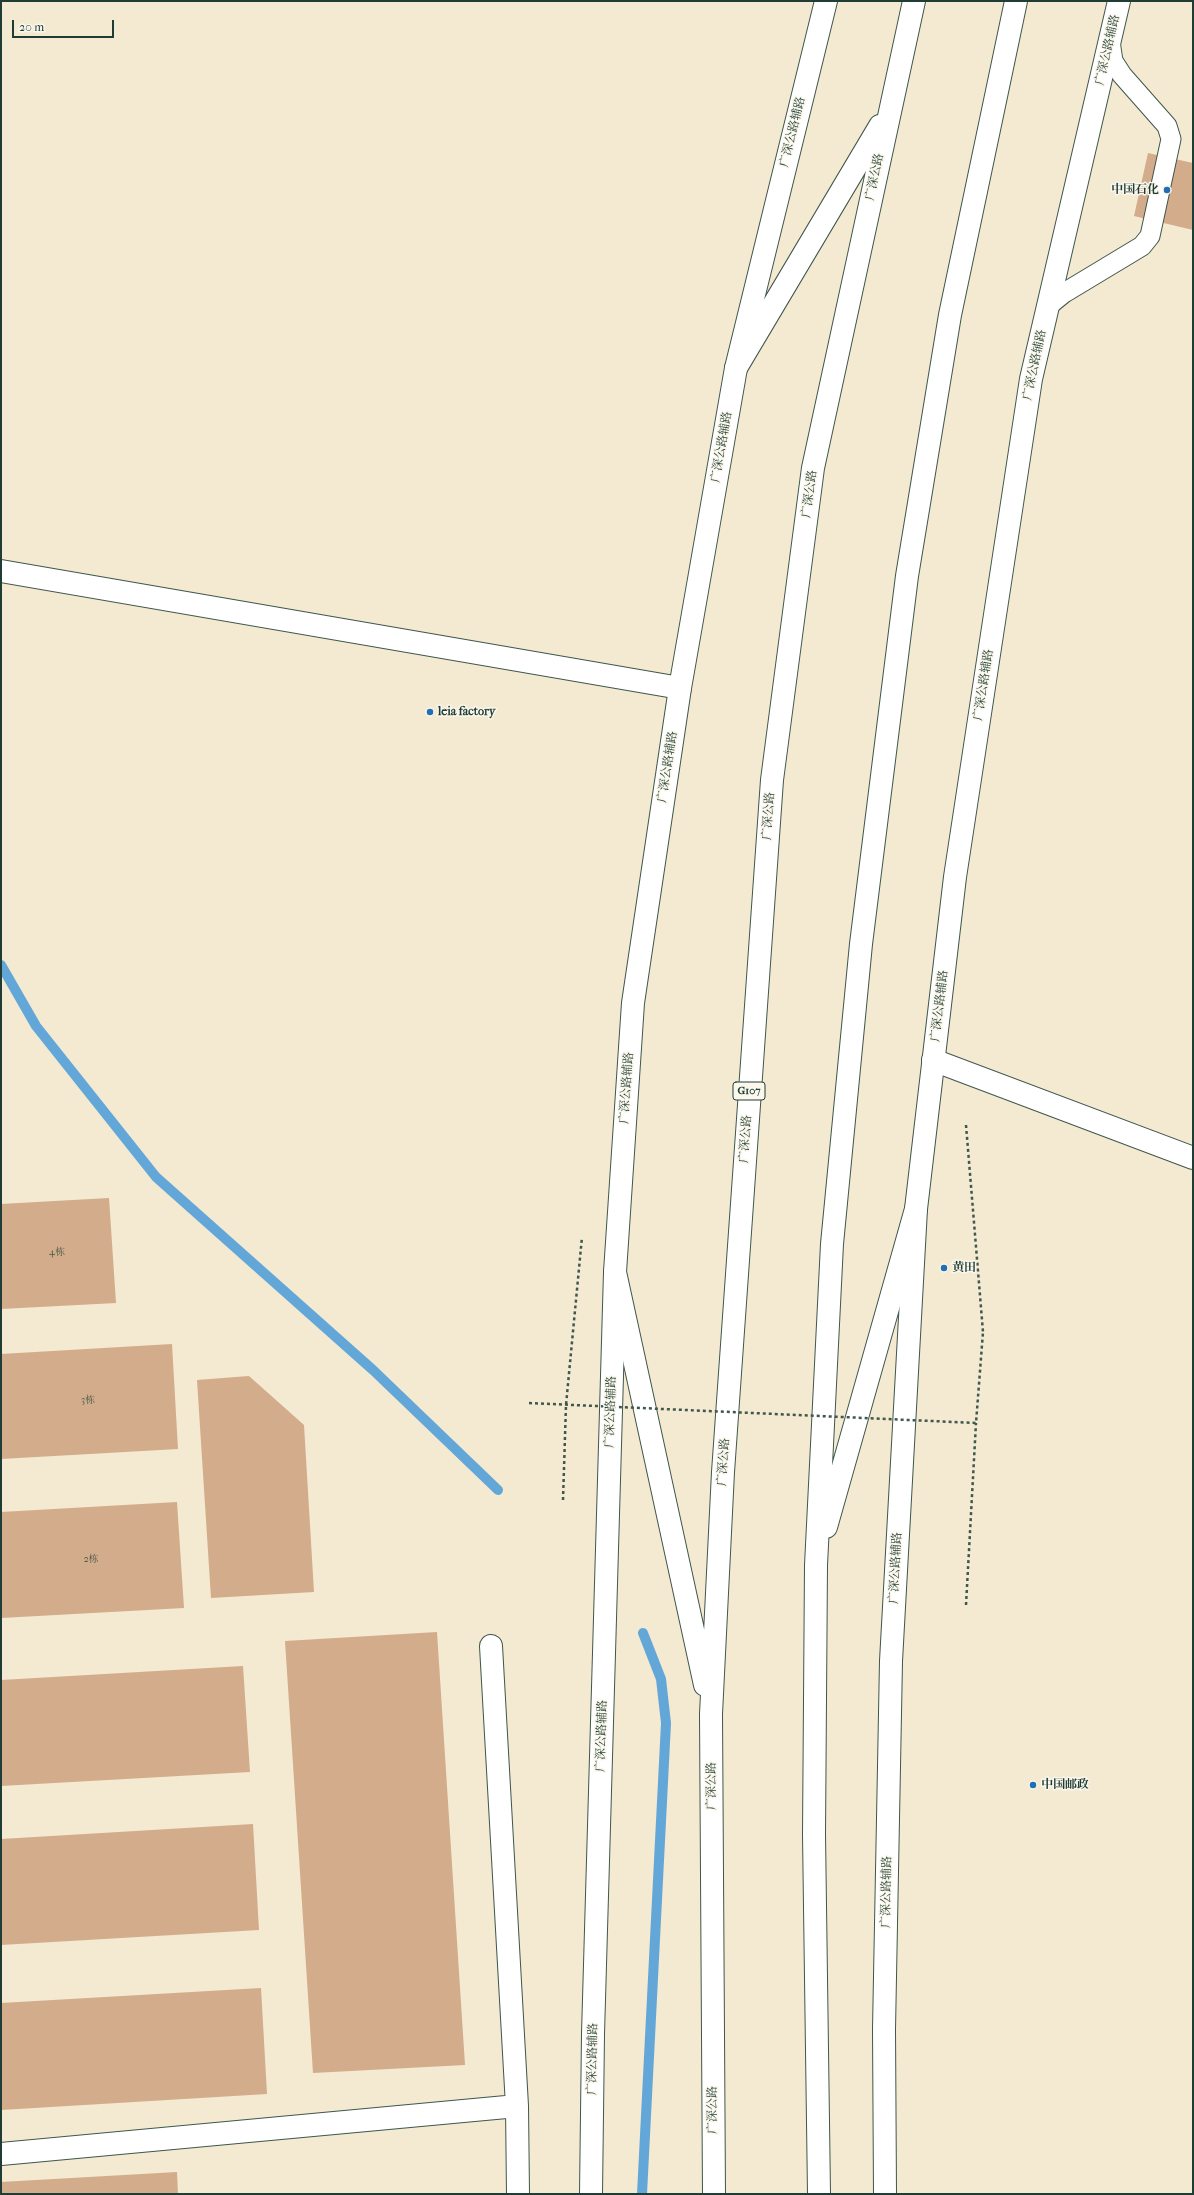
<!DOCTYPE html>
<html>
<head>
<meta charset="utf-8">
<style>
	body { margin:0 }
	#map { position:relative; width:1194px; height:2195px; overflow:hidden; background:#f4e9d1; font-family:"IM FELL French Canon",serif }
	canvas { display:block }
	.frame { position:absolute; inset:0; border:2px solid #1f3d34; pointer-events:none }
	.scale { position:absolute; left:12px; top:20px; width:102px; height:18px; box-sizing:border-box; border:2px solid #1f3d34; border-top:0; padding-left:5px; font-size:12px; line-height:14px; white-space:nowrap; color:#1f3d34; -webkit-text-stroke:3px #fbf7ec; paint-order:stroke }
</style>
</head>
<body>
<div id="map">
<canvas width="1194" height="2195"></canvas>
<div class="frame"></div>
<div class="scale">20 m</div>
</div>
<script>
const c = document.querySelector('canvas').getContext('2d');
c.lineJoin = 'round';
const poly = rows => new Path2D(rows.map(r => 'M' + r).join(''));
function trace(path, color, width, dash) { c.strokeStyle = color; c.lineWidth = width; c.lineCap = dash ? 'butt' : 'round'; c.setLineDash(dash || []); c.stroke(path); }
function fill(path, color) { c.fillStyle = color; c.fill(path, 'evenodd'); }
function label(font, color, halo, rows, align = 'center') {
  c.font = font + ' "IM FELL French Canon","Noto Serif SC",serif'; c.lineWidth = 3; c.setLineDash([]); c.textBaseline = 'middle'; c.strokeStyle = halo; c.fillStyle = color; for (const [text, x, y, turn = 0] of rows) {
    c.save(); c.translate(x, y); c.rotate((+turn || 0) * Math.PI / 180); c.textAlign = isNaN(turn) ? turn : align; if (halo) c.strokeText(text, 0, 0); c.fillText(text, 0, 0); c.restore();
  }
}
const stream = poly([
	[1,965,36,1026,156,1177,373,1370,498,1490],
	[642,2194,666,1723,661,1679,643,1633]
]);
const building = poly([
	[1148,153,1193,163,1193,230,1134,216],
	[109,1198,116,1303,1,1309,1,1204],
	[172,1344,178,1449,1,1459,1,1354],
	[249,1376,304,1425,314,1592,211,1598,197,1380],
	[177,1502,184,1608,1,1618,1,1512],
	[437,1632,465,2065,313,2073,285,1641],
	[243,1666,250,1772,1,1786,1,1680],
	[253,1824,259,1930,1,1945,1,1839],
	[261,1988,267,2094,1,2110,1,2003],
	[177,2172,178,2194,1,2194,1,2182]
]);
const path = poly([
	[966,1125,983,1332],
	[563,1500,566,1405,582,1237],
	[966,1605,976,1423]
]);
const service = poly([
	[1048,306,1064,293,1142,246,1150,236,1171,139,1167,126,1122,75,1113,61,1110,41]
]);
const minor = poly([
	[1,571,680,688],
	[933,1060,1193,1158],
	[491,1646,517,2106,518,2194],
	[1,2154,517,2106]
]);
const primary = poly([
	[591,2194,593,2034,615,1272,633,1003,680,688,736,368,826,1],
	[885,2194,884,2029,891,1661,916,1209,955,877,1031,379,1119,1]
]);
const trunk = poly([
	[736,368,880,126],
	[615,1272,705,1685],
	[826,1527,916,1209],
	[714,2194,711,1714,723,1472,772,780,813,468,914,1],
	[819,2194,814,1834,816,1565,832,1244,861,944,907,576,950,315,1016,1]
]);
const pathBridge = poly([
	[529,1403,976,1423,983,1332]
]);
const markers = [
	[1167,190,4,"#1f6fb2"],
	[430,712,4,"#1f6fb2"],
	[944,1268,4,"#1f6fb2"],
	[1033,1785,4,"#1f6fb2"]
];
const numberNames = [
	["4栋",57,1253],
	["3栋",88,1401],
	["2栋",91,1560]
];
const shields = [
	[749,1091,32]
];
const shieldNames = [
	["G107",749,1091]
];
const streetNames = [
	["广深公路辅路",1108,50,-77],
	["广深公路辅路",793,132,-76],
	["广深公路",875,177,-78],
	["广深公路辅路",1035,365,-78],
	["广深公路辅路",722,447,-80],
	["广深公路",810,494,-82],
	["广深公路辅路",984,685,-81],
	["广深公路辅路",668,767,-81],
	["广深公路",769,816,-86],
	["广深公路辅路",940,1006,-83],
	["广深公路辅路",627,1088,-86],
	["广深公路",746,1139,-86],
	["广深公路辅路",611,1412,-88],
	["广深公路",724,1462,-86],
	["广深公路辅路",896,1568,-87],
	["广深公路辅路",602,1736,-88],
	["广深公路",712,1786,-90],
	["广深公路辅路",887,1892,-89],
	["广深公路辅路",593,2059,-89],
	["广深公路",713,2110,-90]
];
const poiNames = [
	["中国石化",1159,190,"right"],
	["leia factory",438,712],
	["黄田",952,1268],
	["中国邮政",1041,1785]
];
trace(stream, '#63a7d8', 10);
fill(building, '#d3ac8b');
trace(service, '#3f574c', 21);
trace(minor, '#3f574c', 24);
trace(primary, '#3f574c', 24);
trace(trunk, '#3f574c', 24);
trace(path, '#3f574c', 2.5, [3, 3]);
trace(service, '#fff', 19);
trace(minor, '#fff', 22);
trace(primary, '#fff', 22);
trace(trunk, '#fff', 22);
trace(pathBridge, '#3f574c', 2.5, [3, 3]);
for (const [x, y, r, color] of markers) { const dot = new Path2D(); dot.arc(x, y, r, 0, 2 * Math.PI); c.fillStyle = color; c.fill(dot); trace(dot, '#fbf7ec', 1.5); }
label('10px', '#4c594a', null, numberNames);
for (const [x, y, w] of shields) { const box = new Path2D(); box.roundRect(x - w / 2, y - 9, w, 18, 3); c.fillStyle = '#fbf7ec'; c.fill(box); trace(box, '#1f3d34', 1); }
label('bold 11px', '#1f3d34', null, shieldNames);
label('12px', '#1f3d34', '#fbf7ec', streetNames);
label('bold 12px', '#1f3d34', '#fbf7ec', poiNames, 'left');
</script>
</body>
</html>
